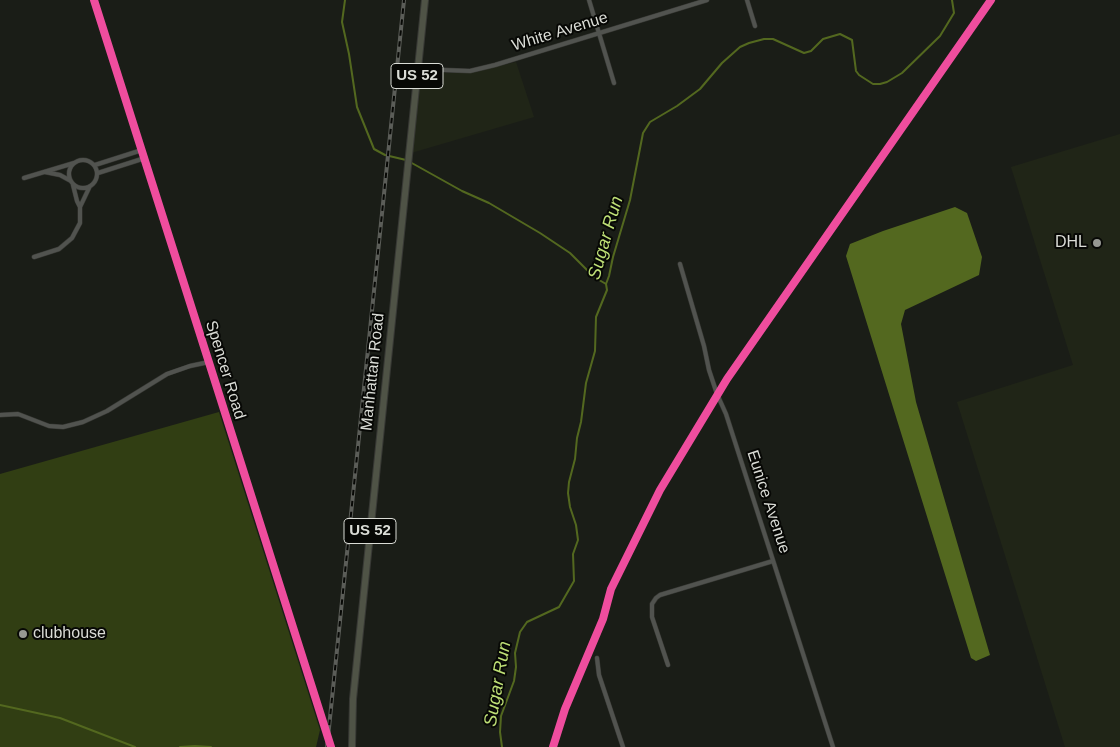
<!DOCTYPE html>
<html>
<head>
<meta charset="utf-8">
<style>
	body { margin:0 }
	canvas { display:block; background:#1a1d17 }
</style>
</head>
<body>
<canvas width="1120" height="747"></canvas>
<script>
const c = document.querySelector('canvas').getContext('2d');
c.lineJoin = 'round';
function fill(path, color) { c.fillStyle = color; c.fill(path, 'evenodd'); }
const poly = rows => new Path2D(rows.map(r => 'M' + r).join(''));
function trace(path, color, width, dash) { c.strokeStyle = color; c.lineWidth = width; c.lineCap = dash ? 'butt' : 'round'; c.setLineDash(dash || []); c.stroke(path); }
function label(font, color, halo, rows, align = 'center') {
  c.font = font + ' Helvetica,sans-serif'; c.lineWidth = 4; c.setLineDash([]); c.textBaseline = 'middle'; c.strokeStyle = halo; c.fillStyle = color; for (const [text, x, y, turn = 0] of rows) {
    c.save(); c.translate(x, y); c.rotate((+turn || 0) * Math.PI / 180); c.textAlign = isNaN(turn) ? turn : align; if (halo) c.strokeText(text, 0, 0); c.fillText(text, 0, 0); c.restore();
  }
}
const built = poly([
	[516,62,534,117,411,153,420,72,470,73],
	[1120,134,1120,747,1065,747,957,402,1073,365,1011,167]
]);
const green = poly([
	[219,412,320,730,316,747,0,747,0,474]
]);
const water = poly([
	[955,207,967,213,982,257,979,275,905,310,901,324,916,402,990,655,976,661,971,658,846,256,850,244,883,231]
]);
const stream = poly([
	[345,0,342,22,349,54,357,107,374,149,385,155,406,160],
	[410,162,462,191,489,203,540,233,570,253,594,277,606,284],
	[0,705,60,718,135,747],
	[180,747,195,746,211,747],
	[502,747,500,732,501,716,514,681,516,667,515,653,520,632,527,622,559,607,574,581,573,554,578,540,576,525,570,507,568,493,569,482,575,459,577,438,581,422,586,383,595,351,596,317,607,290,606,284,609,276,613,257,630,200,643,133,650,122,677,106,700,89,722,63,740,47,749,43,764,39,773,39,804,53,811,51,823,39,840,34,852,40,856,71,859,75,873,84,880,84,887,82,902,73,940,36,954,13,952,0]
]);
const minor = poly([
	[589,0,614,83],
	[747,0,755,26],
	[418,69,470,71,495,65,707,0],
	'69 174a14 14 0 1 1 28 0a14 14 0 1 1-28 0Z',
	[95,165,142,150],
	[45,172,60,175,71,181],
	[98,173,145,158],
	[24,178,74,163],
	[73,185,77,201,80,207],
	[34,257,59,249,72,238,80,223,80,207,90,186],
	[680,264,704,346,709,370,717,394,726,414,833,747],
	[0,415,18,414,49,426,63,427,83,422,107,411,167,374,190,366,209,362],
	[597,658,599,675,623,747],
	[668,665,652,617,652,604,656,598,660,595,773,561]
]);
const tertiary = poly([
	[94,0,331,747]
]);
const primary = poly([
	[352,747,353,699,425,0]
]);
const rail = poly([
	[327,747,404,0]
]);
const cycleway = poly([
	[94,0,331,747],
	[553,747,565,709,603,619,611,589,660,490,727,379,991,0]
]);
const markers = [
	[1097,243,5,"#979993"],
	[23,634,5,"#979993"]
];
const shields = [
	[417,76,52],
	[370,531,52]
];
const shieldNames = [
	["US 52",417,76],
	["US 52",370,531]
];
const streetNames = [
	["White Avenue",560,32,-17],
	["Spencer Road",225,370,73],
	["Manhattan Road",373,372,-84],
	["Eunice Avenue",768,502,72]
];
const poiNames = [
	["DHL",1087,243],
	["clubhouse",33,634,"left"]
];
const waterNames = [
	["Sugar Run",606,238,-74],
	["Sugar Run",498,684,-80]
];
fill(built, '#202517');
fill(green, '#313e13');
fill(water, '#53681f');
trace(stream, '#53681f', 2);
trace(minor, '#383935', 5);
trace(tertiary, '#383935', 6);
trace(primary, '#383935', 8);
trace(minor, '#51534f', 4);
trace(tertiary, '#51534f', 5);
trace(primary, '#4f5346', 6);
trace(rail, '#5b5d58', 4);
trace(rail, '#070805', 2, [5.5]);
trace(cycleway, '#ef4d9e', 8);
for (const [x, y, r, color] of markers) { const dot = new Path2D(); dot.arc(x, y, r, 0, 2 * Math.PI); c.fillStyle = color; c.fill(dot); trace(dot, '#070805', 2); }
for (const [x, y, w] of shields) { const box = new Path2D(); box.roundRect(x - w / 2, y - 12.5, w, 25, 4); c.fillStyle = '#070805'; c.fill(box); trace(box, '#dadcd6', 1); }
label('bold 15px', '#dadcd6', null, shieldNames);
label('16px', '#dadcd6', '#070805', streetNames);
label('16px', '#dadcd6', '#070805', poiNames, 'right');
label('italic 18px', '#bedf76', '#070805', waterNames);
</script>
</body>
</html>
